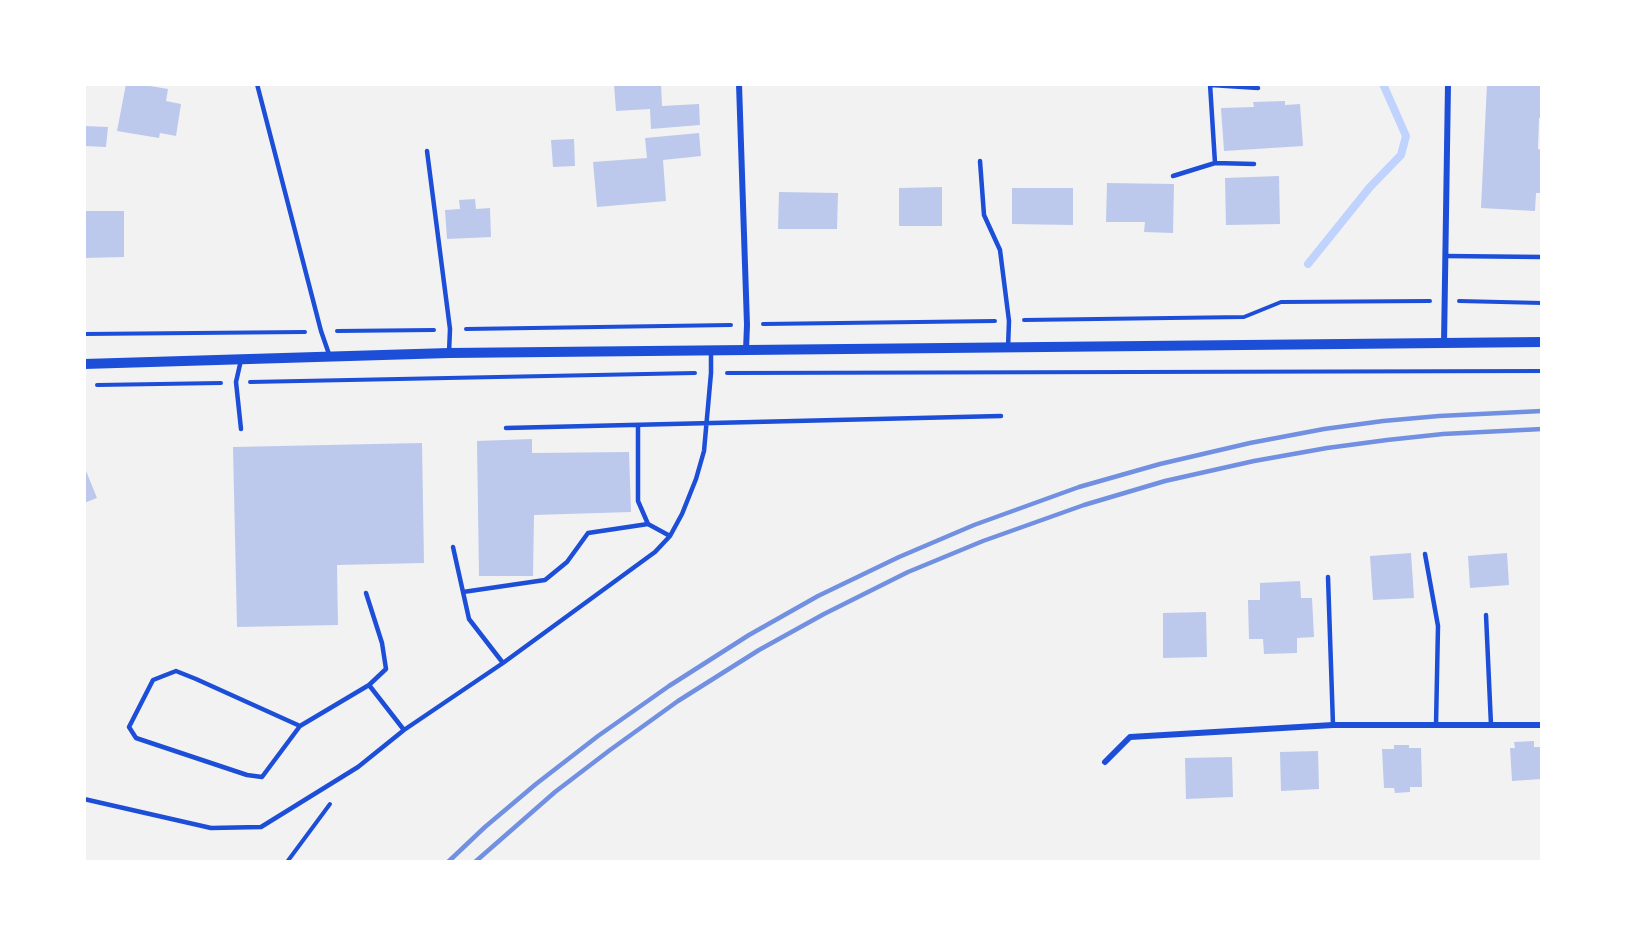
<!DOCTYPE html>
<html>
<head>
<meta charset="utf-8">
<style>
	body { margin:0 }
	#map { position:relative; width:1626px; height:946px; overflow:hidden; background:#f2f2f2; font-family:Commissioner,sans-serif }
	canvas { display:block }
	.frame { position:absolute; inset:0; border:86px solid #fff; pointer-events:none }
</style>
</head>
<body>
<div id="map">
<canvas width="1626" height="946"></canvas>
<div class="frame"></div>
</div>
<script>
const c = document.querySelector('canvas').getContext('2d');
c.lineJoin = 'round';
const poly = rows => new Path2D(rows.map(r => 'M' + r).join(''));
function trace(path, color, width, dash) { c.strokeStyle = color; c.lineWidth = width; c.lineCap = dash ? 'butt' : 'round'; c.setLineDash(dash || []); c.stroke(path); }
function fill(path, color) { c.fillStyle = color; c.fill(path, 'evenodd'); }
const stream = poly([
	[1308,264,1370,187,1401,155,1406,136,1383,84]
]);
const building = poly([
	[126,84,138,84,168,89,166,101,181,104,176,136,160,133,159,138,117,131],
	[614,84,661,84,662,106,699,104,700,125,651,129,650,109,616,111],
	[1487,84,1542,84,1542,118,1539,118,1538,149,1542,150,1542,193,1536,193,1535,211,1481,208],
	[1285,101,1285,105,1300,104,1303,146,1224,151,1221,108,1254,107,1253,102],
	[84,126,108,127,106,147,84,146],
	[699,133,701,156,663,160,666,201,597,207,593,162,647,158,645,138],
	[574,139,575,166,553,167,551,140],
	[1279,176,1280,224,1226,225,1225,178],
	[1107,183,1174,184,1173,233,1144,232,1145,222,1106,222],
	[942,187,942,226,899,226,899,188],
	[1012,188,1073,188,1073,225,1012,224],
	[779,192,838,193,837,229,778,229],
	[475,199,476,209,490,208,491,237,447,239,445,210,460,209,459,200],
	[84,211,124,211,124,257,84,258],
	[532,439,532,453,629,452,631,512,534,515,533,576,479,576,477,441],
	[422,443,424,563,337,565,338,625,237,627,233,447],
	[84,466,97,498,84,503],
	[1411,553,1414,598,1373,600,1370,556],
	[1507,553,1509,585,1470,588,1468,556],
	[1300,581,1301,598,1312,598,1314,637,1297,638,1297,653,1264,654,1263,639,1249,639,1248,600,1260,600,1260,583],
	[1206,612,1207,657,1163,658,1163,613],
	[1534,741,1534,747,1542,747,1542,779,1512,781,1510,748,1515,748,1514,742],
	[1394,745,1409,745,1409,748,1421,748,1422,787,1410,787,1410,792,1395,793,1394,788,1384,788,1382,749,1394,749],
	[1318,751,1319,789,1281,791,1280,752],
	[1232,757,1233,797,1186,799,1185,758]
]);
const path = poly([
	[1459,301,1542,303],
	[1024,320,1244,317,1281,302,1430,301],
	[763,324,995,321],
	[466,329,731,325],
	[337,331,434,330],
	[84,334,305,332],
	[727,373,1542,371],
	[250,382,695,373],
	[97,385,221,383],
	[287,862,330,804]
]);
const service = poly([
	[257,84,321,331,330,357],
	[1211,85,1258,88],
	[427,151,450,329,449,353],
	[980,161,984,215,1000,250,1009,321,1008,348],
	[1215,163,1254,164],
	[1173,176,1215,163,1210,84],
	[1445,256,1542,257],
	[241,360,236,382,241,429],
	[638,425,638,501,648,524,670,536],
	[506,428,1001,416],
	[453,547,469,619,503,663],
	[1425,554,1438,626,1436,725],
	[1328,577,1333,725],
	[463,592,545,580,567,562,588,533,648,524],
	[366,593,382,643,386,669,369,685],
	[1486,615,1491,725],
	[300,726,196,679,176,671,153,680,129,727,136,738,247,775,262,777,300,726,369,685,404,730],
	[84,799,211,828,261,827,358,767,404,730,503,663,655,552,670,536,682,514,696,479,704,451,711,373,711,351]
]);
const minor = poly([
	[739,84,747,325,746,350],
	[1444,344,1448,84],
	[1105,762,1130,737,1333,725,1542,725]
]);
const tertiary = poly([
	[84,364,449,353,1542,342]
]);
const rail = poly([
	[448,862,485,827,536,784,598,736,669,686,749,635,818,596,899,557,974,525,1079,487,1160,464,1250,443,1324,429,1383,421,1439,416,1542,411],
	[475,862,555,792,610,750,678,701,759,650,824,614,908,572,983,541,1084,505,1165,481,1254,461,1327,448,1387,440,1443,434,1542,429]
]);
trace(stream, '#bfd3fe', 8);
fill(building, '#bdc9ec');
trace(path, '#1d4ed8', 4);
trace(service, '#1d4ed8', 4.5);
trace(minor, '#1d4ed8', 6);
trace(tertiary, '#1d4ed8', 10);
trace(rail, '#7290e2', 4.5);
</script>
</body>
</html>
